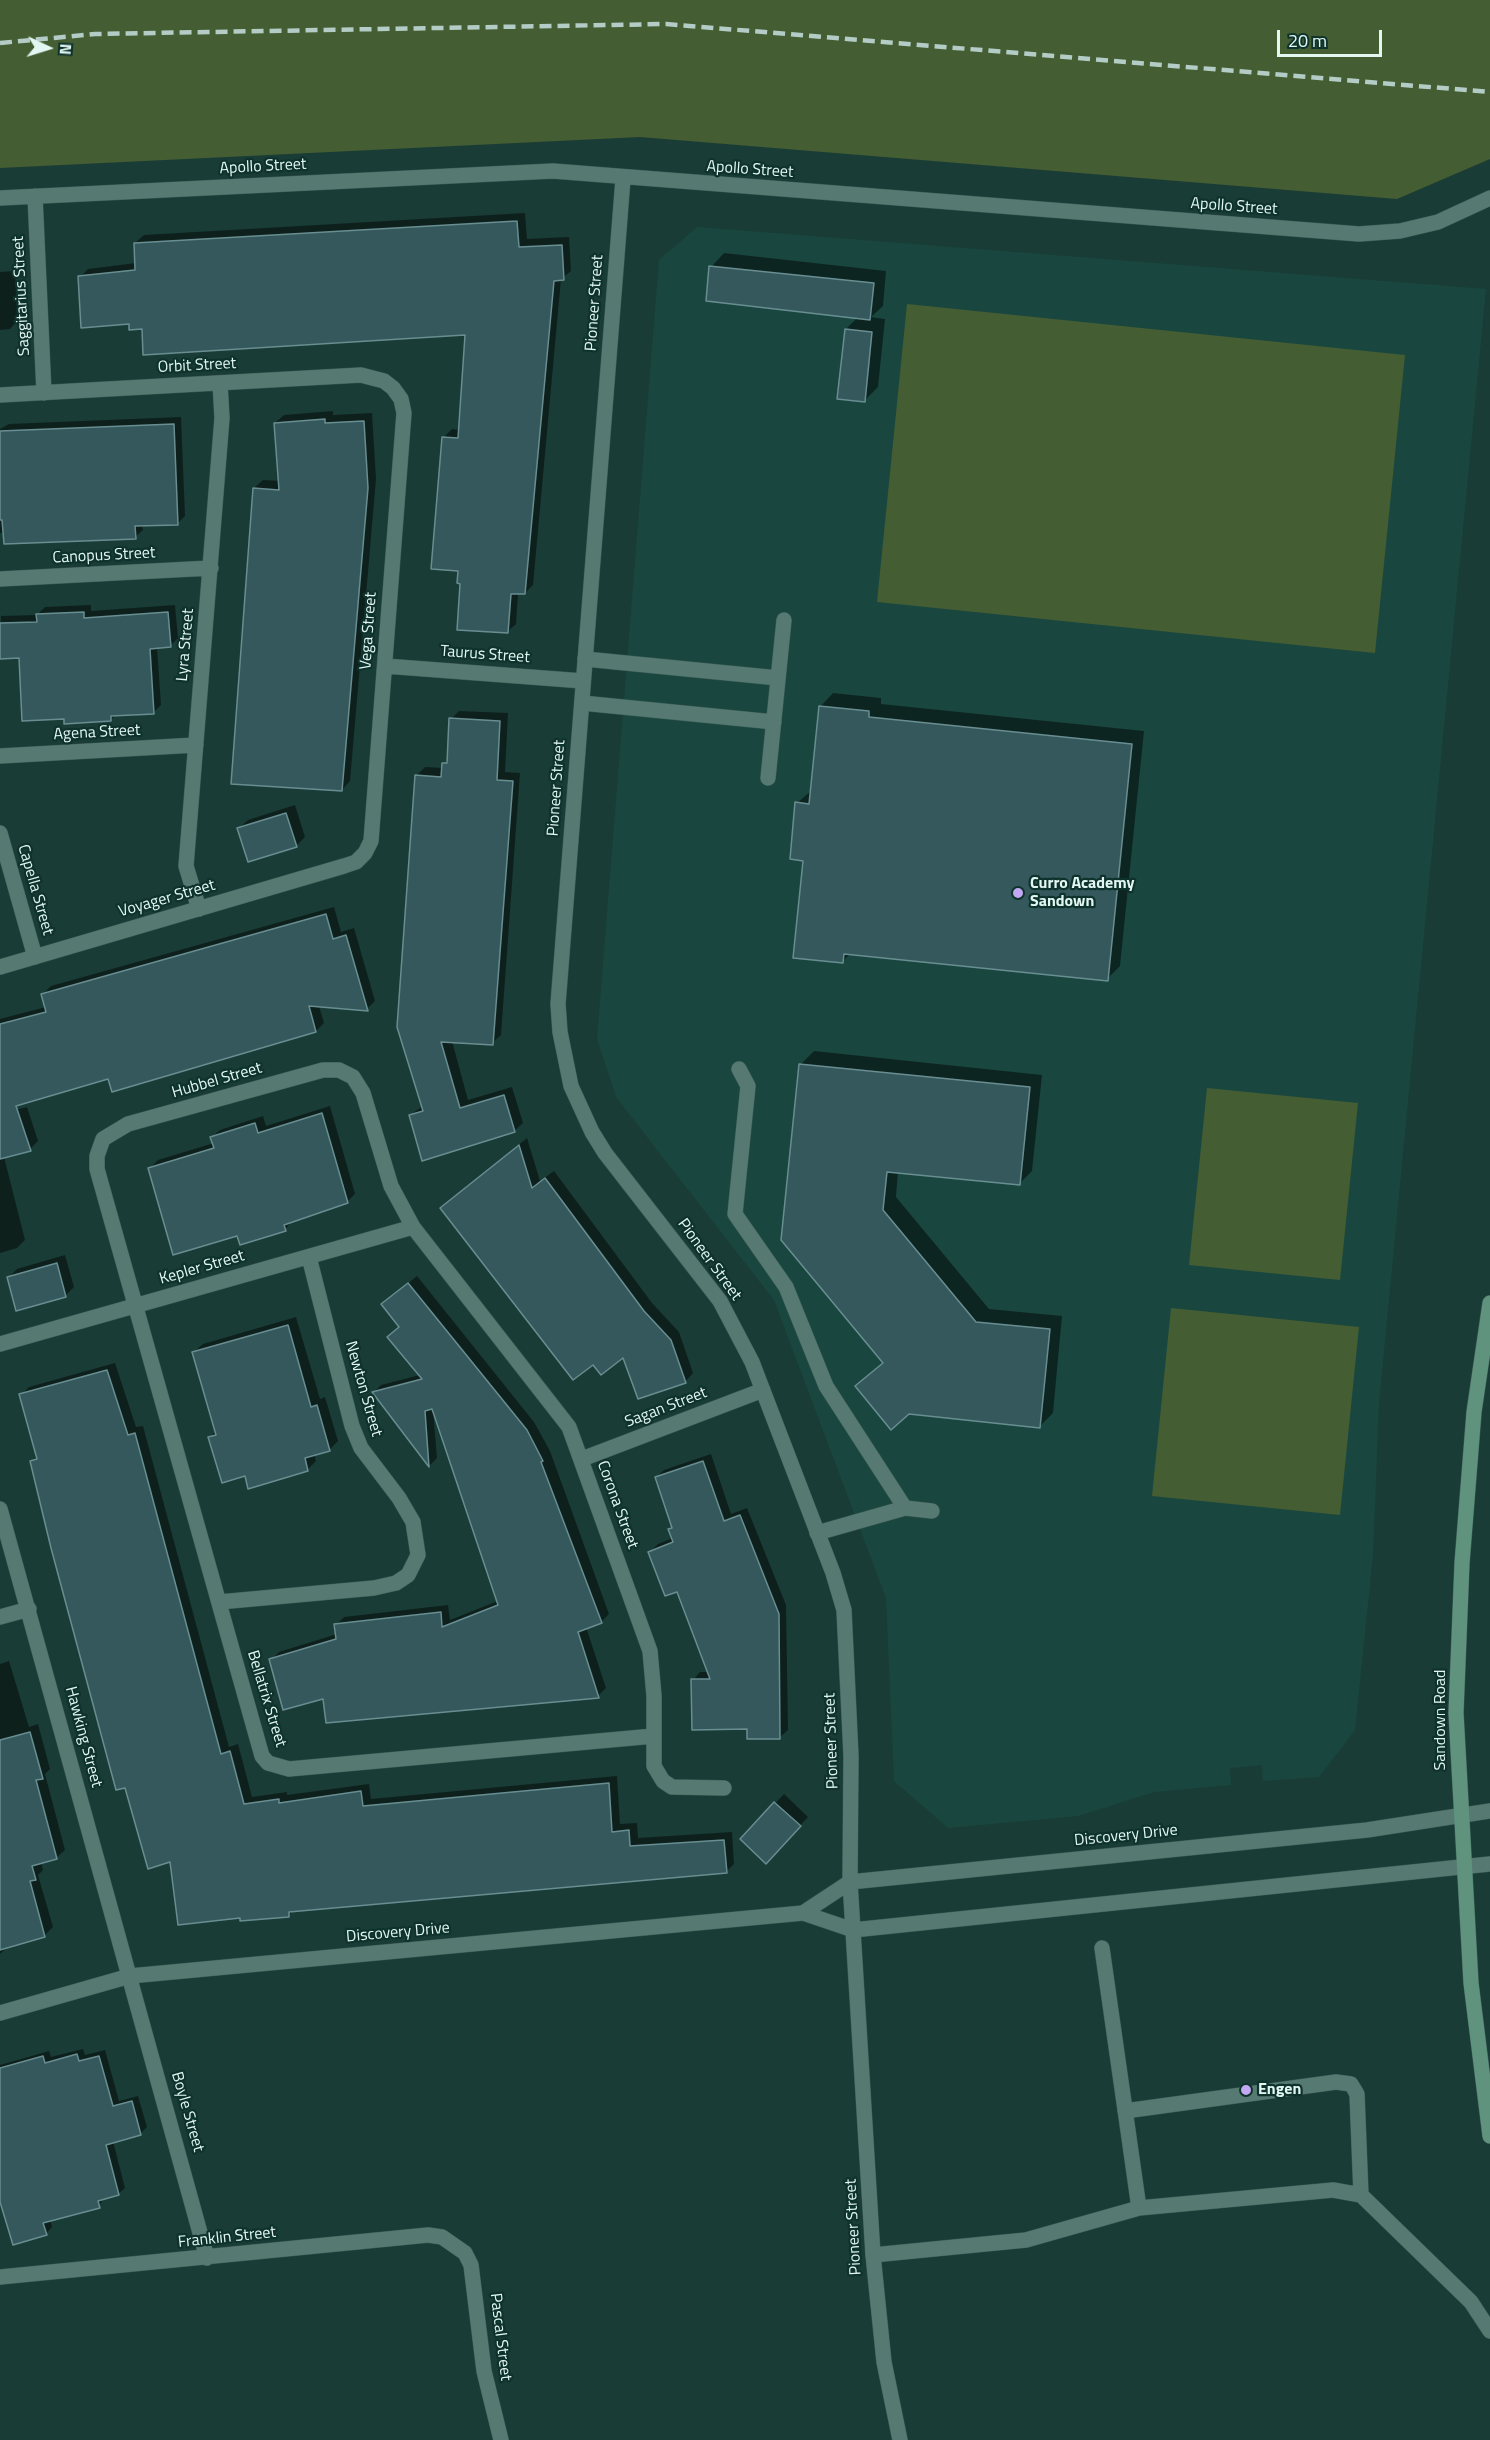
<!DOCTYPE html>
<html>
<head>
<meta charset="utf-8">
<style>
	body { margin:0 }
	#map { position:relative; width:1490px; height:2440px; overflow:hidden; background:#1a3c36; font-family:"Titillium Web",sans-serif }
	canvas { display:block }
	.north { position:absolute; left:18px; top:18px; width:60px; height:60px; -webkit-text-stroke:4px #0e322c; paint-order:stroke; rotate:94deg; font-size:16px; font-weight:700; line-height:24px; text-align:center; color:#e3f7f2 }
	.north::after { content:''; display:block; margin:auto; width:21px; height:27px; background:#e3f7f2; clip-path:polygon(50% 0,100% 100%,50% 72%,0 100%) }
	.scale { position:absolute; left:1277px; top:30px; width:105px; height:27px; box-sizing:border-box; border:3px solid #e3f7f2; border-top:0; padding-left:8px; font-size:18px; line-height:21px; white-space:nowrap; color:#e3f7f2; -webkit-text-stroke:4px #0e322c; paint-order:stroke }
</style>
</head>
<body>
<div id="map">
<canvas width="1490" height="2440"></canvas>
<div class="north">N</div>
<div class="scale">20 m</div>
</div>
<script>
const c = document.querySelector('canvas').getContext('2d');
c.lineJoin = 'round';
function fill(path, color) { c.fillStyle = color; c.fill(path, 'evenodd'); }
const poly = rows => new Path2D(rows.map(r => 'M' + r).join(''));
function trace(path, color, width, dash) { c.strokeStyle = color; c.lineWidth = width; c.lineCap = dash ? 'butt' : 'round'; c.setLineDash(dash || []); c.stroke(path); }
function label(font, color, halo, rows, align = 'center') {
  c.font = font + ' "Titillium Web",sans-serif'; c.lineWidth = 4.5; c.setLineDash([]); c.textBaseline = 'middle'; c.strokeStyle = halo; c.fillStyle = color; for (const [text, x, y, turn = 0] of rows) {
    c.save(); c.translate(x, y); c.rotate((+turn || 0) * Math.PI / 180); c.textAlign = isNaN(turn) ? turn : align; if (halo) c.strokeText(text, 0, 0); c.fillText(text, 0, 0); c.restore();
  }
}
const built = poly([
	[697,227,1486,289,1379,1403,1373,1555,1355,1730,1319,1777,1263,1781,1262,1765,1230,1768,1231,1785,1154,1792,1078,1816,948,1828,894,1781,886,1598,774,1300,616,1097,597,1039,659,260]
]);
const green = poly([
	[0,0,1490,0,1490,159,1397,199,640,137,0,168],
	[907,304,1405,355,1375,653,877,602],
	[1207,1088,1358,1103,1340,1280,1189,1265],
	[1171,1308,1359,1327,1340,1515,1152,1496]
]);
const shadow = poly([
	[525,213,527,239,569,237,571,271,561,279,533,585,525,593,518,593,516,624,507,632,462,582,459,570,444,437,452,429,460,430,466,334,143,328,131,323,80,277,88,269,136,263,135,243,144,235],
	[724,253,886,271,883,306,871,317,885,319,878,387,864,401,846,329,858,317,711,267],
	[15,271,18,320,10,329,0,330,0,272],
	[333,411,333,415,372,413,376,479,350,781,342,790,254,488,263,480,280,481,275,423,284,415],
	[181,417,185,516,178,523,142,525,143,530,135,537,0,533,0,429,9,424],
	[91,605,91,611,175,605,178,638,170,646,157,647,161,705,153,713,116,714,111,720,65,718,21,656,0,657,1,616,37,615,45,607],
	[833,693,881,698,881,704,1144,731,1120,966,1107,979,851,953,843,961,804,859,797,803,812,790,820,707],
	[459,711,508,713,505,772,520,773,501,1035,492,1043,452,1041,468,1100,512,1087,523,1123,514,1131,410,1115,423,1106,416,776,425,767,443,768,448,759,451,719],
	[295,805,305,837,296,846,239,828,248,820],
	[334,907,341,932,354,928,375,1001,367,1009,319,1006,324,1023,316,1031,109,1077,0,1104,0,1019,46,1007,43,994,51,986],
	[814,1051,1042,1075,1032,1171,1019,1184,898,1171,896,1197,989,1309,1062,1316,1053,1413,1040,1426,857,1386,884,1362,800,1065],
	[330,1106,355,1194,347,1202,292,1220,285,1230,238,1234,150,1168,158,1160,214,1143,212,1137,220,1130,263,1116,266,1126],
	[27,1107,38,1141,30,1149,4,1157,25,1240,17,1248,0,1253,0,1114],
	[527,1138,540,1181,554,1171,652,1303,679,1332,693,1373,685,1382,624,1356,442,1208],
	[65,1255,74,1287,65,1296,9,1277,17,1269],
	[417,1276,534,1422,550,1451,609,1614,601,1622,586,1627,606,1688,598,1696,324,1697,271,1660,279,1652,337,1634,336,1625,344,1617,448,1605,450,1620,498,1601,433,1410,437,1458,430,1465,374,1392,381,1385,420,1375,391,1297],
	[296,1317,320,1399,325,1397,338,1441,329,1450,314,1454,316,1461,307,1470,246,1474,210,1437,216,1431,194,1352,203,1344],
	[115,1363,136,1427,143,1426,229,1747,238,1744,252,1797,287,1792,287,1795,369,1784,371,1799,617,1776,620,1824,637,1823,638,1838,732,1832,734,1864,726,1872,294,1910,289,1915,172,1860,32,1461,37,1456,21,1395,29,1387],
	[711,1454,731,1514,747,1508,786,1605,788,1730,780,1737,749,1728,693,1680,700,1672,709,1672,678,1590,650,1552,658,1544,673,1538,670,1530,673,1526,656,1477,664,1470],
	[9,1661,29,1727,38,1724,50,1769,45,1774,65,1850,56,1858,41,1862,43,1870,38,1875,53,1927,45,1935,9,1946,0,1954,0,1664],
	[784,1794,808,1817,775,1853,742,1839],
	[83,2049,85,2055,105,2050,119,2101,138,2096,147,2127,140,2134,113,2141,125,2188,118,2194,105,2197,99,2206,50,2219,52,2227,46,2234,0,2202,0,2065,49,2051,51,2057]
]);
const building = poly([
	[517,221,519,247,562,245,564,280,554,281,525,594,511,594,508,633,457,630,460,584,457,583,458,571,431,569,442,437,458,438,465,335,143,355,142,329,129,330,129,324,81,328,78,276,135,270,134,243,517,221],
	[709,266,874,283,870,320,706,301,709,266],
	[845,329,872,332,865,402,837,399,845,329],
	[325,419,325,423,364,421,368,488,342,791,231,784,253,488,279,490,274,423,325,419],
	[174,424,178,525,135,526,136,539,4,544,2,520,0,520,0,431,174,424],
	[84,612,84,618,168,612,171,647,150,649,154,714,111,716,111,721,64,724,64,719,22,721,19,658,0,659,0,623,37,622,36,614,84,612],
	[819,706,869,711,869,717,1132,744,1108,981,844,954,843,963,793,958,803,861,790,859,795,802,809,804,819,706],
	[449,718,500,721,497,780,513,781,493,1045,441,1042,460,1108,504,1095,515,1132,422,1161,409,1115,423,1111,397,1027,415,775,441,777,442,763,447,763,449,718],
	[286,813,297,847,248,862,237,828,286,813],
	[326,914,333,939,346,935,368,1011,309,1006,316,1032,112,1092,108,1079,16,1106,31,1151,0,1159,0,1024,46,1012,41,994,326,914],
	[799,1064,1030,1087,1020,1185,887,1172,883,1210,976,1322,1050,1329,1040,1428,909,1414,891,1430,855,1386,883,1363,781,1240,799,1064],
	[322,1113,348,1203,284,1225,286,1231,240,1245,237,1236,173,1255,148,1168,214,1148,210,1137,255,1123,258,1133,322,1113],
	[519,1145,532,1188,545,1178,644,1311,671,1340,686,1383,638,1399,623,1358,601,1375,593,1365,573,1380,440,1208,519,1145],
	[57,1263,66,1297,16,1311,7,1277,57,1263],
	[408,1283,527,1430,543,1461,541,1462,602,1623,578,1632,599,1698,326,1723,323,1699,283,1710,269,1659,336,1639,334,1624,441,1612,442,1627,498,1605,432,1409,425,1411,429,1467,372,1392,422,1379,387,1337,399,1327,381,1304,408,1283],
	[288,1325,311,1407,317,1405,330,1451,305,1458,308,1471,248,1489,245,1476,222,1483,208,1437,216,1435,192,1352,288,1325],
	[107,1370,128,1435,135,1433,221,1754,230,1751,244,1804,279,1799,279,1803,361,1791,363,1806,609,1783,612,1832,629,1830,630,1846,724,1840,727,1873,289,1912,289,1917,240,1921,240,1918,178,1925,170,1862,148,1869,125,1788,116,1790,51,1548,30,1461,37,1459,19,1394,107,1370],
	[703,1461,724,1521,740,1515,779,1614,780,1739,747,1739,747,1729,692,1730,691,1679,710,1679,677,1592,665,1596,648,1552,673,1542,668,1529,672,1528,655,1477,703,1461],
	[30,1732,43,1779,36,1780,57,1859,32,1866,36,1880,30,1881,45,1937,0,1950,0,1740,30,1732],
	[774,1802,801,1826,766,1864,740,1839,774,1802],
	[77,2054,79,2061,99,2056,113,2106,132,2101,141,2135,106,2145,119,2195,98,2201,100,2208,43,2223,47,2235,13,2245,0,2202,0,2068,43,2056,45,2063,77,2054]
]);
const lane = poly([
	[585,659,778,678],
	[582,703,774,722],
	[768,778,784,620],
	[739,1069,748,1086,735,1214,786,1287,826,1386,905,1508],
	[817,1533,905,1508,932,1511],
	[1102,1948,1139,2208],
	[1125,2111,1336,2082,1351,2084,1357,2094,1361,2195],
	[873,2255,1026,2240,1139,2208,1333,2190,1361,2195,1471,2302,1490,2331]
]);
const street = poly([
	[623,179,558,1004,560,1032,571,1086,592,1132,605,1153,720,1301,752,1362,833,1573,844,1610,851,1756,850,1882,873,2255,884,2362,900,2440],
	[35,196,44,393],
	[0,198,553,171,1359,234,1400,231,1438,222,1490,198],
	[0,395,361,375,384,381,393,388,401,399,404,413,371,841,365,853,356,862,344,866,0,967],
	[0,579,211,568],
	[385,666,583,681],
	[0,756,196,745],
	[0,833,35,957],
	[199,909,186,866,222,418,220,383],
	[0,1344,413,1227],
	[582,1459,763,1390],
	[0,1509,207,2258],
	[219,1602,374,1588,396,1583,408,1575,418,1555,413,1522,399,1498,361,1448,352,1426,309,1257],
	[0,1617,29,1609],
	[654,1736,289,1769,268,1763,262,1756,97,1169,97,1156,103,1139,128,1124,323,1070,339,1070,353,1077,363,1093,391,1186,413,1227,569,1427,650,1651,654,1696,654,1766,663,1781,672,1787,724,1788],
	[803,1913,850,1882,1367,1830,1490,1811],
	[0,2013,130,1976,803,1913,853,1930,1490,1864],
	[0,2277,428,2235,442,2237,465,2253,471,2265,484,2371,501,2440]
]);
const secondary = poly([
	[1490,1303,1474,1412,1462,1563,1456,1713,1471,1983,1490,2136]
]);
const rail = poly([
	[0,43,95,34,666,24,1490,92]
]);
const markers = [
	[1018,893,6,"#c2a8f2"],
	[1246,2090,6,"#c2a8f2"]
];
const streetNames = [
	["Apollo Street",263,167,-3],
	["Apollo Street",750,170,4],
	["Apollo Street",1234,207,4],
	["Saggitarius Street",22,296,-93],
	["Pioneer Street",595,303,-86],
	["Orbit Street",197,366,-3],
	["Canopus Street",104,556,-3],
	["Vega Street",369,631,-86],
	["Lyra Street",186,645,-85],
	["Taurus Street",485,655,4],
	["Agena Street",97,733,-3],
	["Pioneer Street",557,788,-86],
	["Capella Street",35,890,74],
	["Voyager Street",167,899,-16],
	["Hubbel Street",217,1081,-16],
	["Pioneer Street",709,1260,54],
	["Kepler Street",202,1268,-16],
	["Newton Street",363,1389,74],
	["Sagan Street",666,1408,-21],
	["Corona Street",617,1505,70],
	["Bellatrix Street",266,1699,73],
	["Sandown Road",1441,1720,-90],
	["Hawking Street",83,1737,75],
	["Pioneer Street",832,1741,-92],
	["Discovery Drive",1126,1836,-6],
	["Discovery Drive",398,1933,-5],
	["Boyle Street",187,2112,74],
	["Pioneer Street",854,2227,-93],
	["Franklin Street",227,2238,-6],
	["Pascal Street",500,2337,83]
];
const poiNames = [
	["Curro Academy",1030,884],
	["Sandown",1030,902],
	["Engen",1258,2090]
];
fill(built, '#19473f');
fill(green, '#455d33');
fill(shadow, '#0007');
fill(building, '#34585c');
trace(building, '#698e92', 1.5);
trace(lane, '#3b5a55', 16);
trace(street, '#3b5a55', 16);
trace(secondary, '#3b5a55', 16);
trace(lane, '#567a72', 15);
trace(street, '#567a72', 15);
trace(secondary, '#60937e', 15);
trace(rail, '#b4ccc6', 4.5, [12, 6]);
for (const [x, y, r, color] of markers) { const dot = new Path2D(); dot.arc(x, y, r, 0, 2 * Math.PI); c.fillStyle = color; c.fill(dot); trace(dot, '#0e322c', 2); }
label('16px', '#e3f7f2', '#0e322c', streetNames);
label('bold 16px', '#e3f7f2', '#0e322c', poiNames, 'left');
</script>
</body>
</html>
